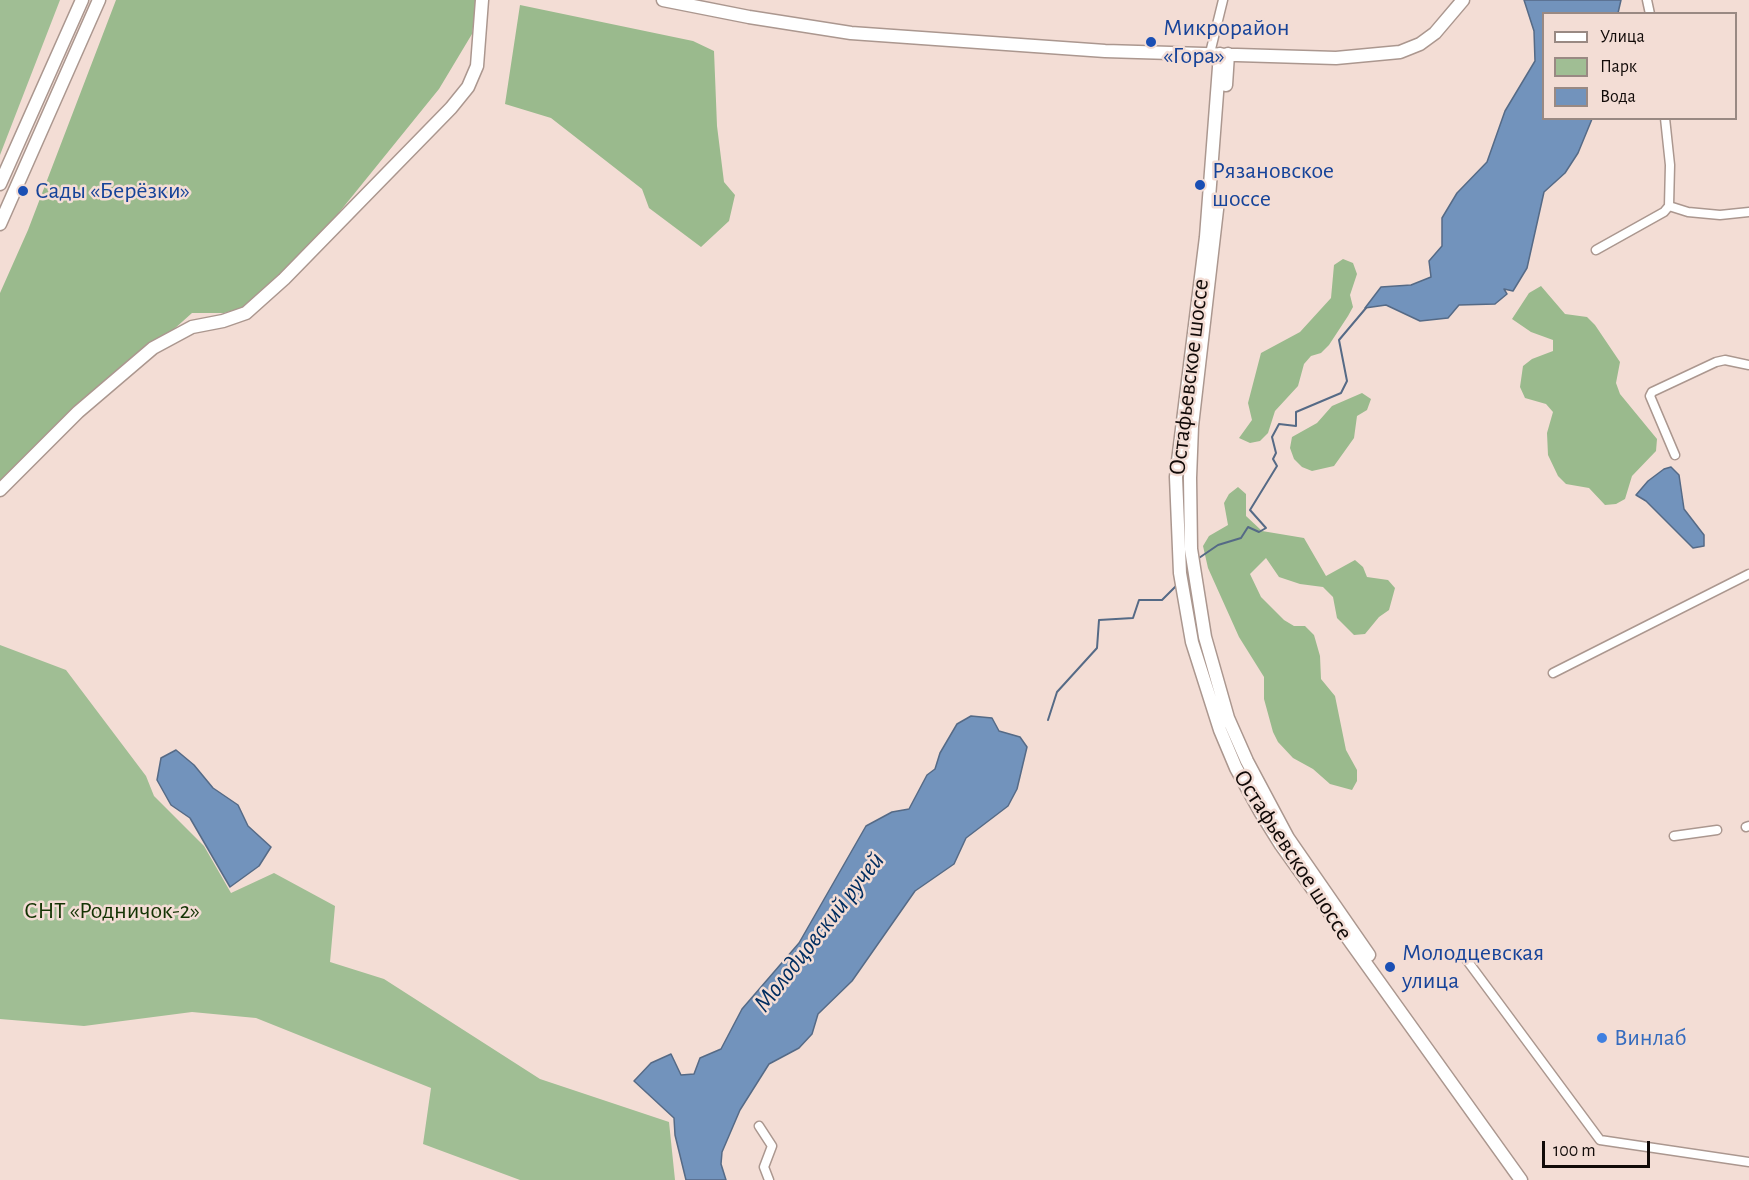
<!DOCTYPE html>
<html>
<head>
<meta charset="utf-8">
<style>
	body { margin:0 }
	#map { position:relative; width:1749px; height:1180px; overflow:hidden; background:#f3ddd5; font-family:"Alegreya Sans",sans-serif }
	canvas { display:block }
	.legend { position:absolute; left:1542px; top:12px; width:195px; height:108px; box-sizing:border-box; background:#f3ddd5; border:2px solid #998983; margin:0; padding:8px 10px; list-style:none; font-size:18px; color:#110a08 }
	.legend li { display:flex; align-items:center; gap:12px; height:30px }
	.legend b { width:30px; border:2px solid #998983 }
	.scale { position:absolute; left:1542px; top:1141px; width:108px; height:27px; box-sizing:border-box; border:3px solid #110a08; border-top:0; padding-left:8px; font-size:18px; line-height:21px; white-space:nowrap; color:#110a08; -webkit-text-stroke:4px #f3ddd5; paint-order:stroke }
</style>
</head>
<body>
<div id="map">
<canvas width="1749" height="1180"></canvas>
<ul class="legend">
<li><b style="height:8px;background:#fff"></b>Улица</li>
<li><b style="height:16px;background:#a0be94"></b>Парк</li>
<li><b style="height:16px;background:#7293bc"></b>Вода</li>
</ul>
<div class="scale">100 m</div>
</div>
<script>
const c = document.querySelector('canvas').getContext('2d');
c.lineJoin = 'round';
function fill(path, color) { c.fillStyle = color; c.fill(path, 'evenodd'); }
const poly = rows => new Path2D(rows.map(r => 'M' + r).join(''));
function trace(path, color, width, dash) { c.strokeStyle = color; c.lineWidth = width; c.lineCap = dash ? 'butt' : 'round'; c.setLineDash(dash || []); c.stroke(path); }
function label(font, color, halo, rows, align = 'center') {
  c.font = font + ' "Alegreya Sans",sans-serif'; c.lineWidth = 5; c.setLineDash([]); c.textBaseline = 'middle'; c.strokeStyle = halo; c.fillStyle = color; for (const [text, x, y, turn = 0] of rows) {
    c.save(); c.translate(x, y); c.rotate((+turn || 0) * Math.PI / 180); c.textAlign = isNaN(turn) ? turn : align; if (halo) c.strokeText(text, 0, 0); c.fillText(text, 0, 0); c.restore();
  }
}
const green = poly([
	[0,0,60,0,0,155],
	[0,645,66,670,146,776,154,796,204,846,231,893,274,873,335,906,330,962,384,979,540,1079,669,1122,675,1180,520,1180,423,1144,431,1088,256,1018,192,1012,84,1026,0,1019]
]);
const forest = poly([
	[116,0,477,0,472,34,439,89,320,236,267,289,244,307,224,313,192,313,0,485,0,293,28,230],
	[520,5,693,41,714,51,717,126,724,182,735,195,729,221,701,247,649,208,642,189,551,118,505,104],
	[1343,259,1353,263,1357,274,1350,295,1353,307,1348,316,1329,345,1321,353,1311,356,1304,364,1298,386,1275,411,1268,433,1260,441,1250,443,1239,438,1252,420,1248,403,1261,353,1300,332,1331,298,1334,265],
	[1541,286,1565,314,1587,317,1595,325,1620,362,1616,383,1620,394,1657,439,1656,451,1632,476,1625,499,1616,504,1605,505,1589,488,1566,484,1558,476,1548,455,1547,433,1553,412,1546,404,1525,398,1520,387,1523,366,1532,359,1553,351,1553,340,1531,332,1512,319,1529,293],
	[1362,393,1371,399,1367,410,1357,416,1354,438,1334,466,1312,471,1302,467,1294,459,1290,448,1292,437,1317,423,1332,406],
	[1238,487,1246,494,1246,516,1262,531,1304,538,1326,576,1355,560,1363,567,1367,577,1388,580,1395,588,1389,610,1379,617,1365,634,1354,635,1337,618,1333,597,1323,587,1300,584,1279,577,1266,558,1250,574,1261,597,1284,620,1294,626,1305,626,1314,635,1320,656,1321,679,1335,696,1346,750,1357,770,1357,781,1352,790,1330,784,1313,769,1293,758,1278,742,1273,732,1264,699,1264,677,1239,637,1208,568,1203,546,1209,536,1228,525,1224,503,1229,494]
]);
const water = poly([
	[1524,0,1621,0,1618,13,1544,14,1544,118,1592,119,1578,153,1565,173,1544,192,1527,268,1513,291,1504,289,1507,294,1495,304,1459,305,1448,318,1420,321,1386,305,1365,308,1381,287,1411,285,1431,277,1429,261,1442,246,1442,218,1457,193,1487,162,1505,111,1535,61,1534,31,1524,0],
	[1671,467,1679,475,1684,509,1704,535,1704,546,1693,548,1646,501,1636,495,1648,481,1664,469,1671,467],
	[971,716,992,718,999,731,1020,737,1027,747,1017,789,1008,806,966,838,954,864,915,891,852,981,818,1014,812,1034,799,1048,769,1064,740,1110,722,1152,721,1164,726,1180,686,1180,675,1135,674,1118,634,1081,651,1063,671,1054,681,1075,694,1074,700,1058,721,1049,742,1009,799,943,866,826,892,812,909,809,927,775,935,769,940,753,957,724,971,716],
	[176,750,194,765,213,788,238,805,248,826,271,847,259,866,230,887,190,818,171,805,157,780,161,758,176,750]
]);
const stream = poly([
	[1196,560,1218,545,1241,538,1248,527,1259,532,1266,528,1250,510,1277,466,1273,459,1276,453,1272,437,1279,424,1296,426,1296,412,1341,393,1347,381,1339,340,1366,308],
	[1048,720,1057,692,1097,648,1099,620,1133,618,1139,600,1162,600,1177,585]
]);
const street = poly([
	[1647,0,1650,14],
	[1210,53,1223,0],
	[1669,206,1688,212,1720,215,1749,212],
	[1596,250,1664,212,1669,206,1670,165,1665,118],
	[1675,455,1650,396,1652,392,1716,362,1725,360,1749,365],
	[1553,673,1749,574],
	[1746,827,1749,826],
	[1674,836,1717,830],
	[1466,959,1600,1140,1749,1162],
	[759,1126,772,1146,764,1167,769,1180]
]);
const secondary = poly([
	[663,0,749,17,851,33,1105,51,1336,58,1400,52,1420,44,1435,33,1463,0],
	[1220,54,1206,237,1176,477,1180,573,1192,642,1220,730,1236,768,1261,813,1281,845,1521,1180],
	[1226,85,1228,54],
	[0,184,82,0],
	[1218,201,1192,426,1190,478,1191,549,1205,637,1228,718,1247,761,1288,838,1369,955],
	[0,224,99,0],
	[0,490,78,412,153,348,192,327,223,321,246,313,284,279,451,108,468,87,477,66,482,0]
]);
const markers = [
	[1151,42,6,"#1a4fb4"],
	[1200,185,6,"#1a4fb4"],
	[23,191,6,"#1a4fb4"],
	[1390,967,6,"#1a4fb4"],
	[1602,1038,6,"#3f7fe0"]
];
const transitNames = [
	["Микрорайон",1163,28],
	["«Гора»",1163,56],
	["Рязановское",1212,171],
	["шоссе",1212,199],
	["Сады «Берёзки»",35,191],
	["Молодцевская",1402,953],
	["улица",1402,981]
];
const streetNames = [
	["Остафьевское шоссе",1189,377,-83],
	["Остафьевское шоссе",1293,855,57]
];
const parkNames = [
	["СНТ «Родничок-2»",112,911]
];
const shopNames = [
	["Винлаб",1614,1038]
];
const waterNames = [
	["Молодцовский ручей",819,932,-52]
];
fill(green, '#a0be94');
fill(forest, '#9aba8d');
fill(water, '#7293bc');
trace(water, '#556a86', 1.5);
trace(stream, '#556a86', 2);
trace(street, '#ab978f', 11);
trace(secondary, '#ab978f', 15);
trace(street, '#fff', 8);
trace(secondary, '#fff', 12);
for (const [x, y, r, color] of markers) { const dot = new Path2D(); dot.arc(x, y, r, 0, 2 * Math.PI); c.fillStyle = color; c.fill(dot); trace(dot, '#f3ddd5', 2); }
label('24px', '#164399', '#f3ddd5', transitNames, 'left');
label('24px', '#110a08', '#f3ddd5', streetNames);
label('24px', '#143404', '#f3ddd5', parkNames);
label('24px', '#366cbe', '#f3ddd5', shopNames, 'left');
label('italic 26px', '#002d60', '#f3ddd5', waterNames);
</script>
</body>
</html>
